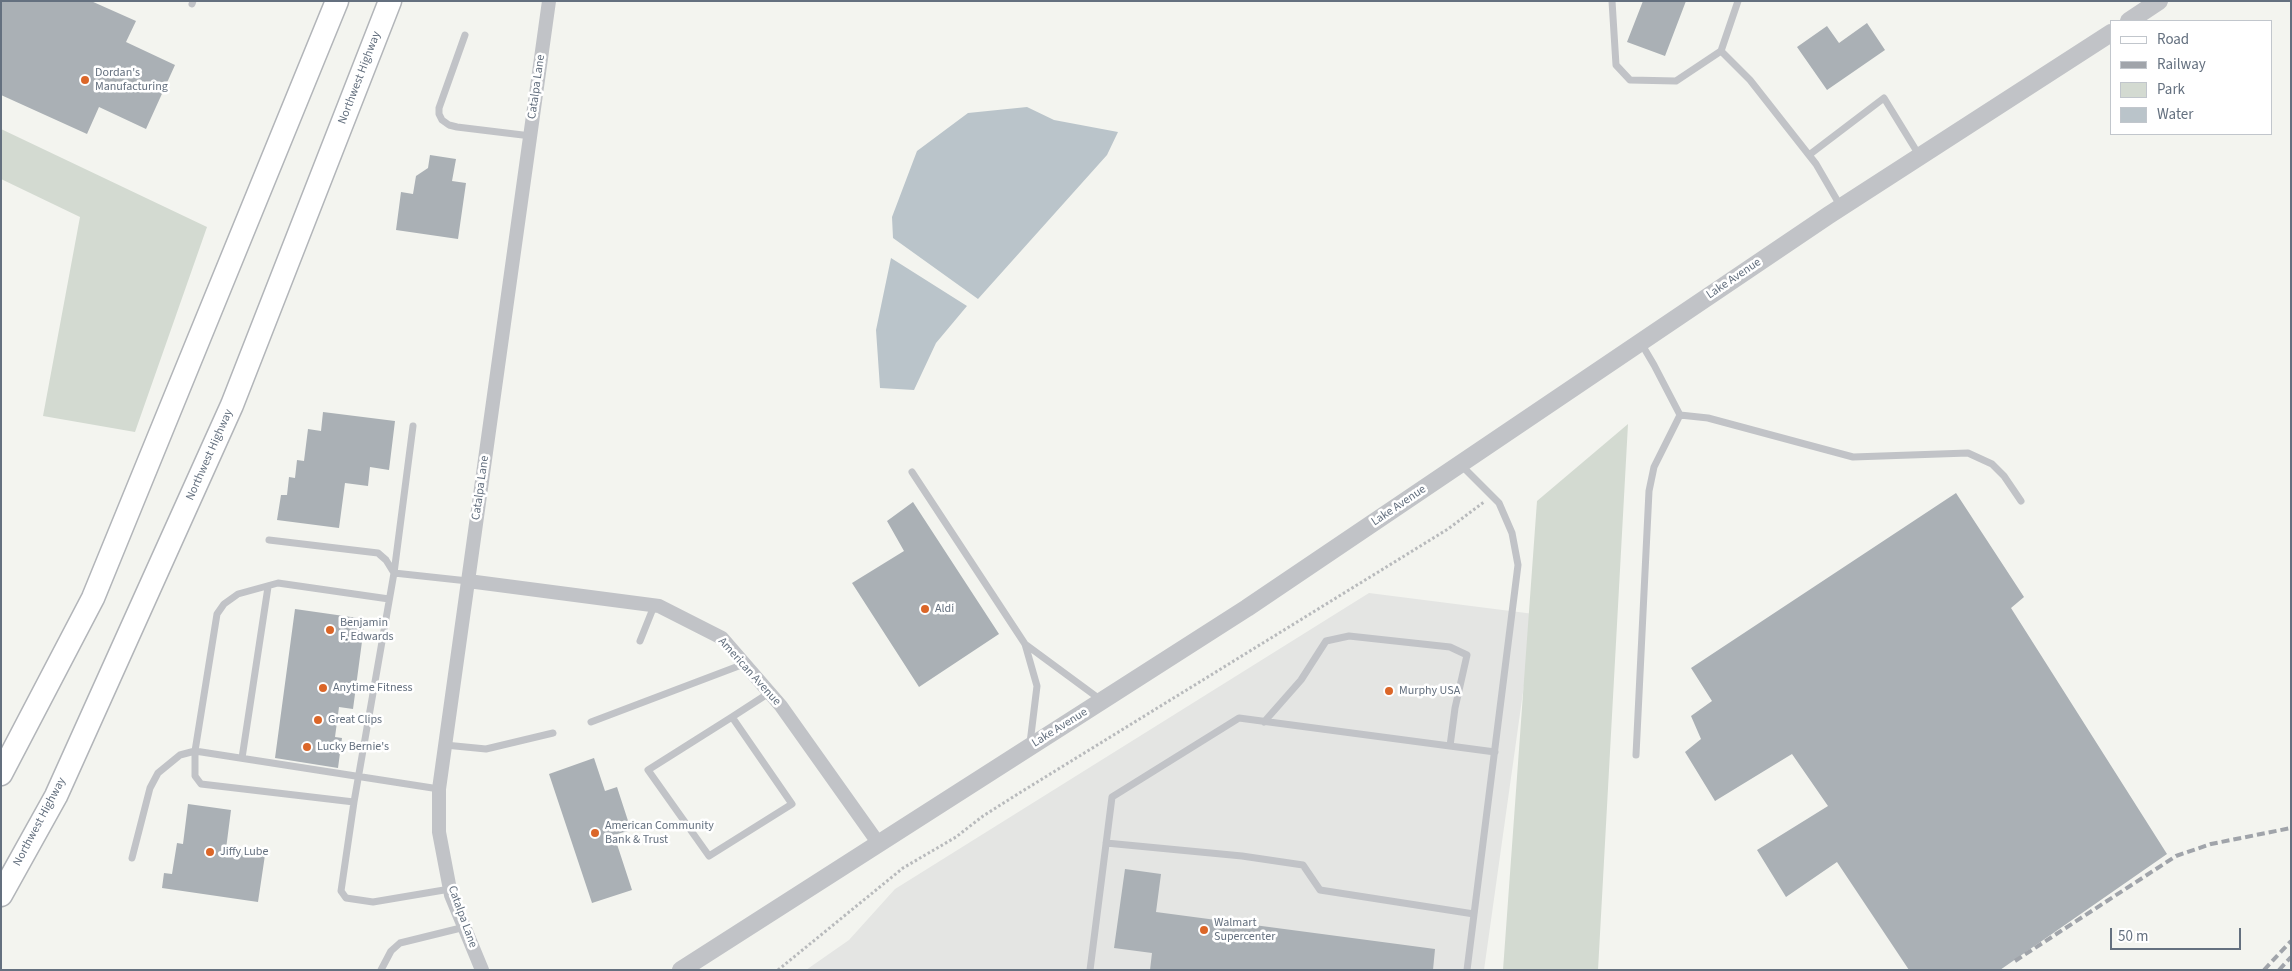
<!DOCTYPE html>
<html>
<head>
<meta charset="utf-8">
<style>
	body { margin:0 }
	#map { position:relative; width:2292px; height:971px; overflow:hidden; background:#f3f4ef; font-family:"Source Sans 3",sans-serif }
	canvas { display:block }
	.frame { position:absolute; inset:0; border:2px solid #64707f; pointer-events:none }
	.legend { position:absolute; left:2110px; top:20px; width:162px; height:115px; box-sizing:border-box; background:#fff; border:1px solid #c1c6cc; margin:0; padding:6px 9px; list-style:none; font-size:15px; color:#64707f }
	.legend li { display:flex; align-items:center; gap:10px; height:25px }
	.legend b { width:25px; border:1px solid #c1c6cc }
	.scale { position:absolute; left:2110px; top:928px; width:131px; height:22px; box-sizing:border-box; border:2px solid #64707f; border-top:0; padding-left:6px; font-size:15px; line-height:18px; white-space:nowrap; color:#64707f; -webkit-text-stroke:4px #fff; paint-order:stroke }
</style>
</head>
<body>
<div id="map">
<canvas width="2292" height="971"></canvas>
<div class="frame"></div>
<ul class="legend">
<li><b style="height:6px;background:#fff"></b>Road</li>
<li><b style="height:6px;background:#a0a4aa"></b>Railway</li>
<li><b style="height:14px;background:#d3dad1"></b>Park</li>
<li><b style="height:14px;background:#bac4ca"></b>Water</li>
</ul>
<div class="scale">50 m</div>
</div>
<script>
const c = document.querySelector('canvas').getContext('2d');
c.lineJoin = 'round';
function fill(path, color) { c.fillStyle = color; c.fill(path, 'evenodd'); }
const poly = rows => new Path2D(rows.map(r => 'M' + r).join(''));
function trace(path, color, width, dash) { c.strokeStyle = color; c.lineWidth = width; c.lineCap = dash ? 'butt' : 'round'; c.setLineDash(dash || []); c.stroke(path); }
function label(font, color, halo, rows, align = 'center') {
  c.font = font + ' "Source Sans 3",sans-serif'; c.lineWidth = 5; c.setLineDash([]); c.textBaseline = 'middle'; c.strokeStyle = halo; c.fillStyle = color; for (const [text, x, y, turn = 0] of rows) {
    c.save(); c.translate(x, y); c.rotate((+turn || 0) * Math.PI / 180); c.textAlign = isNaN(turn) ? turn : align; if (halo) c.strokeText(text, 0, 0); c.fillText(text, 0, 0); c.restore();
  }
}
const built = poly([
	[1369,593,1534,614,1484,970,806,970,849,940,895,889]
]);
const green = poly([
	[1,129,207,227,135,432,43,416,80,217,1,179],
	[1628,424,1598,970,1503,970,1537,501]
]);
const water = poly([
	[1027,107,1054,120,1118,132,1107,155,978,299,893,238,892,217,917,151,968,113],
	[891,258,967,306,936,343,914,390,880,388,876,330]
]);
const building = poly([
	[1,1,91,1,136,21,126,42,175,65,146,129,99,107,87,134,1,95],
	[1643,1,1686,1,1665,56,1627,42],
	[1867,23,1885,50,1827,90,1797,47,1827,26,1839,43],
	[430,155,456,159,452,181,466,183,458,239,396,230,401,192,413,194,416,176,428,168],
	[323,412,395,421,389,470,370,467,368,486,345,483,339,528,277,520,281,495,287,495,289,477,295,478,297,460,304,461,308,429,321,431],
	[1956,493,2024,597,2011,608,2167,854,2000,970,1909,970,1837,862,1786,897,1757,850,1828,806,1792,754,1715,801,1685,752,1701,739,1691,716,1712,701,1691,668],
	[913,502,999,634,919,687,852,583,904,551,887,521],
	[295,609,365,619,353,709,339,707,335,737,342,738,338,768,275,758],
	[594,758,605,791,617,787,631,830,614,835,632,890,592,903,549,774],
	[188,804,231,810,226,849,265,855,258,902,162,888,164,873,172,874,177,843,183,844],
	[1125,869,1161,874,1156,912,1435,949,1433,970,1150,970,1152,953,1114,948]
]);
const path = poly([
	[778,970,903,868,956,837,983,816,1021,792,1448,529,1484,502]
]);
const service = poly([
	[1612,1,1616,65,1630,80,1676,81,1721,51,1738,1],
	[192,4,193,1],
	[465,35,439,108,439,114,442,120,449,125,457,127,531,136],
	[1721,51,1750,80,1816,164,1841,207],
	[1809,155,1884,98,1919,155],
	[1641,343,1654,365,1680,415,1708,418,1853,457,1968,453,1992,464,2004,476,2021,501],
	[413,426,394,573,354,802,341,891,346,898,373,902,450,889],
	[1461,465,1499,503,1512,533,1518,565,1467,970],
	[912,472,1025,644,1037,686,1030,743],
	[269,540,378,553,386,560,394,573,468,581],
	[389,599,278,583,238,594,224,604,217,614,195,751,439,789],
	[640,641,654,606],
	[1025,644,1101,700],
	[732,717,648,770,709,856,792,804,732,717,769,693],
	[591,722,744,664],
	[1264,722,1301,680,1326,641,1349,636,1450,647,1467,655,1455,708,1450,746],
	[445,745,486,749,553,733],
	[1636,755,1649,491,1654,467,1680,415],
	[242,758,268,587],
	[1106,843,1242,856,1303,865,1320,890,1474,914],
	[132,858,150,788,158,773,180,755,195,751,195,776,201,784,354,802],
	[381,970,391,951,400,943,465,927],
	[1090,970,1112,797,1239,718,1495,752]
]);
const minor = poly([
	[468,581,659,606,722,638,781,706,879,844],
	[482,970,451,895,439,832,439,789,549,1]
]);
const tertiary = poly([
	[2129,21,2159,1],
	[681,970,1247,608,1829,215,2111,33]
]);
const primary = poly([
	[1,774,93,598,337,1],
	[1,895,56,796,232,405,390,1]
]);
const rail = poly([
	[2015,961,2176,856,2211,844,2291,828],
	[2264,970,2291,941],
	[2279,970,2291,957]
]);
const markers = [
	[85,80,5,"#db6628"],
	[925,609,5,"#db6628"],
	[330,630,5,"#db6628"],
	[323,688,5,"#db6628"],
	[1389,691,5,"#db6628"],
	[318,720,5,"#db6628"],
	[307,747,5,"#db6628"],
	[595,833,5,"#db6628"],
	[210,852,5,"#db6628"],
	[1204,930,5,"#db6628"]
];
const poiNames = [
	["Dordan's",95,73],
	["Manufacturing",95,87],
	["Aldi",935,609],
	["Benjamin",340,623],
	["F. Edwards",340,637],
	["Anytime Fitness",333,688],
	["Murphy USA",1399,691],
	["Great Clips",328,720],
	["Lucky Bernie's",317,747],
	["American Community",605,826],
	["Bank & Trust",605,840],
	["Jiffy Lube",220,852],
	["Walmart",1214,923],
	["Supercenter",1214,937]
];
const streetNames = [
	["Northwest Highway",360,78,-69],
	["Catalpa Lane",537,87,-82],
	["Lake Avenue",1734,279,-34],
	["Northwest Highway",210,455,-66],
	["Catalpa Lane",481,488,-82],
	["Lake Avenue",1399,506,-34],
	["American Avenue",749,672,48],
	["Lake Avenue",1060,728,-32],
	["Northwest Highway",40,822,-62],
	["Catalpa Lane",462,917,70]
];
fill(built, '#e4e5e3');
fill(green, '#d3dad1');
fill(water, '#bac4ca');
fill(building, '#aab0b5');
trace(primary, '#b2b5b9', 25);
trace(path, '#b8babc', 3, [2.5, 2.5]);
trace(service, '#c1c3c7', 7);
trace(minor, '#c1c3c7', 14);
trace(tertiary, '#c1c3c7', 18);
trace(primary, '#fff', 22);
trace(rail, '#a0a4aa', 4, [8, 4]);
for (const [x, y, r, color] of markers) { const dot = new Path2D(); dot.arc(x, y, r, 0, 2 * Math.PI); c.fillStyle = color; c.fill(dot); trace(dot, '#fff', 2); }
label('12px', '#64707f', '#fff', poiNames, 'left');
label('12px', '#64707f', '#fff', streetNames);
</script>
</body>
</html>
